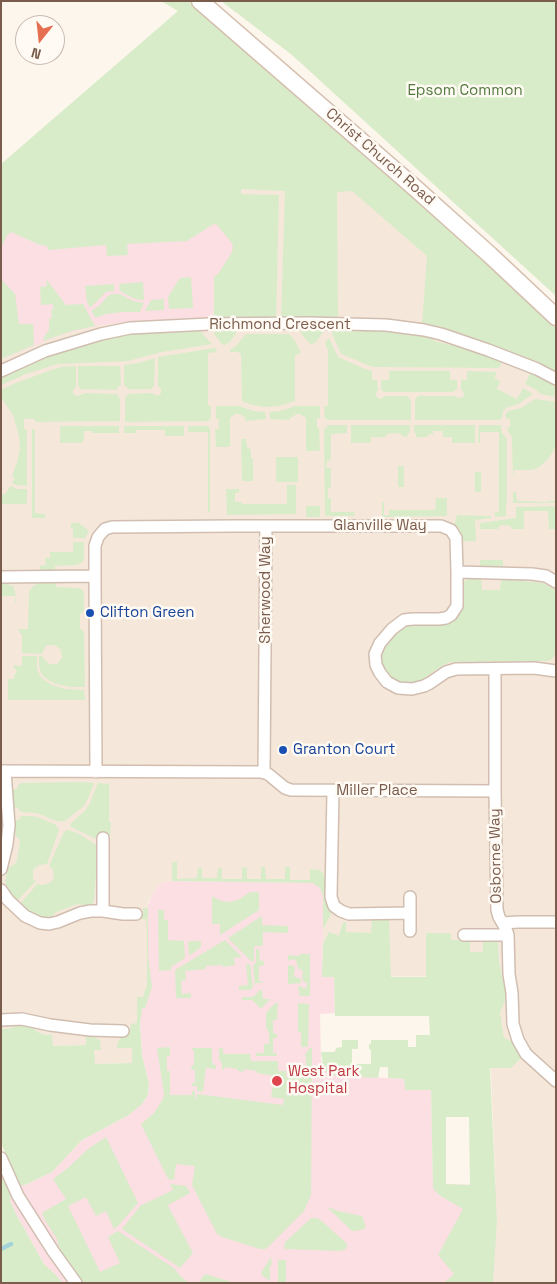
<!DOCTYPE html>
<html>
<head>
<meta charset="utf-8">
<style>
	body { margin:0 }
	#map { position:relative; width:557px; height:1284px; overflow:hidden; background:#fdf6ec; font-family:"Space Grotesk",sans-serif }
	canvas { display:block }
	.frame { position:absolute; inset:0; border:2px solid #7a5c4d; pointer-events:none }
	.north { position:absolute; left:15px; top:15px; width:50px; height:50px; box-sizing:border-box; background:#fffaf3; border:1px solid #cabbb1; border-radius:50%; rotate:196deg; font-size:14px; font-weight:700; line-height:20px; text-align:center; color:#7a5c4d }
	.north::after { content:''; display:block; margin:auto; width:18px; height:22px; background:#e76f51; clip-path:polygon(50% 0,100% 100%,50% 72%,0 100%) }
</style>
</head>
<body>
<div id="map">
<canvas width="557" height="1284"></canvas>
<div class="frame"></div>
<div class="north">N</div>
</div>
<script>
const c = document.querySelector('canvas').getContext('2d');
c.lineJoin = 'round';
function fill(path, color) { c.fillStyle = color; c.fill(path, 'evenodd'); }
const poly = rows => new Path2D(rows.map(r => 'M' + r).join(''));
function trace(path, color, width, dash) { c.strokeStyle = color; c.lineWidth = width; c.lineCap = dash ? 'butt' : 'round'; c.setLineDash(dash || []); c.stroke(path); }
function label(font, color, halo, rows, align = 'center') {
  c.font = font + ' "Space Grotesk",sans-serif'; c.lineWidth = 5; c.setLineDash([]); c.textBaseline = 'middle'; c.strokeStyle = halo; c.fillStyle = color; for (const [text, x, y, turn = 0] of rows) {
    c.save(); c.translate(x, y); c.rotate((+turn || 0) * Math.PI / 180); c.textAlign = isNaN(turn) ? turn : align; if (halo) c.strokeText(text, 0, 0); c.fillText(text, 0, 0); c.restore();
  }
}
const residential = poly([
	[320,132,556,364,556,1283,493,1283,497,1222,487,976,322,977,324,898,310,883,173,881,158,886,148,902,148,905,147,984,143,997,132,1063,94,1064,87,1045,52,1046,52,1035,42,1034,36,1031,35,1028,1,1029,1,196]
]);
const medical = poly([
	[241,168,240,245,238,268,214,280,213,318,145,320,100,325,61,335,1,359,1,196],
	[172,881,313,883,320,888,322,891,324,898,322,976,334,977,335,1013,320,1014,321,1061,329,1074,334,1075,405,1079,405,1090,431,1090,433,1184,496,1185,497,1222,493,1283,63,1283,55,1274,44,1264,16,1214,4,1189,17,1181,25,1185,52,1172,82,1140,129,1115,145,1100,149,1091,149,1084,142,1055,140,1024,143,997,147,984,148,905,152,895,158,886,165,882]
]);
const green = poly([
	[161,1,188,1,207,16,385,171,556,327,556,375,422,325,427,256,352,191,337,192,338,321,281,321,285,191,241,189,241,194,279,195,276,321,214,321,214,277,218,274,231,254,233,248,232,243,216,224,212,225,190,239,187,241,127,244,128,255,107,256,106,245,48,250,47,246,40,245,11,232,7,235,1,249,1,164,178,11],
	[221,1,556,1,556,296,292,55],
	[191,277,193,308,169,309,168,297,180,278],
	[1,279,15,294,19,324,33,324,34,345,1,359],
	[46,279,66,305,83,304,95,326,72,331,43,341,44,337,49,330,49,319,52,318,51,310,53,310,53,304,41,305,40,287,47,286],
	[143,282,144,300,135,299,120,291,119,284],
	[114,284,114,291,106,292,90,308,87,302,85,286],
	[112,294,120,294,133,301,144,303,140,312,123,312,106,314,96,318,91,311,100,305,108,296],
	[164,299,164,310,145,311,151,300],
	[302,329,322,329,323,332,319,338,315,343,311,344,307,341,301,333],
	[336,329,374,329,430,336,435,341,449,345,454,345,461,343,503,361,499,368,373,367,341,354,332,334,333,331],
	[215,330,234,330,236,331,236,333,230,342,224,345,222,344,214,334],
	[193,331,201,332,212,344,162,352,128,361,57,364,26,374,1,385,1,376,36,359,88,341,135,332],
	[246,334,289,334,295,341,301,353,295,355,295,401,279,406,266,407,252,405,242,401,241,354,238,352,230,352,230,350,236,346],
	[329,338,338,357,365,369,372,371,372,380,377,380,378,390,375,394,377,397,380,399,386,396,407,396,409,398,411,402,411,420,330,420,325,419,324,406,328,406,328,351,325,343],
	[215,348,217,352,208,353,208,406,211,406,211,418,209,419,209,421,125,422,125,398,128,394,151,393,158,396,161,393,161,388,158,386,158,357],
	[155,358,154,386,151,389,128,389,127,387,124,385,124,365,138,363],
	[76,366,76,387,73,390,73,394,78,396,85,393,117,394,120,399,120,421,35,422,35,419,24,419,24,429,27,429,27,486,16,485,12,483,15,478,12,476,18,459,20,447,19,436,13,415,1,397,1,390,13,384,54,369,61,367],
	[78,366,120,366,121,385,118,387,117,390,80,389,78,385],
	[525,369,556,383,556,397,541,394,535,389,525,384,530,374,522,370],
	[389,371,450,371,450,380,457,380,457,389,452,392,384,392,381,389,381,380,389,380],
	[467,371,497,372,494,378,500,381,497,389,517,399,523,388,533,394,518,404,506,408,503,411,502,418,501,418,500,420,415,420,415,400,418,396,453,396,459,398,463,397,464,393,461,389,461,380,467,380],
	[535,399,556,402,556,446,549,458,538,468,532,470,514,470,513,479,512,441,512,437,508,432,507,428,510,427,510,419,506,418,505,415,508,411,521,408],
	[216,406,239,406,254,411,265,412,266,419,245,421,245,417,240,414,235,414,232,417,230,417,230,446,228,446,228,447,216,447,215,429,219,429,219,419,216,419],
	[295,406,320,406,320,418,317,418,317,428,319,428,320,451,306,451,306,417,304,417,300,414,296,414,293,417,290,417,290,420,270,419,269,412,280,411],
	[327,425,347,425,347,433,331,434,331,460,327,461,326,468,331,468,331,488,328,488,328,498,331,498,331,512,354,512,355,516,325,516,324,428,327,428],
	[351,425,410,425,410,432,408,433,407,437,403,436,400,433,386,434,386,437,371,437,371,443,351,443],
	[414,425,475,425,475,443,452,443,452,437,443,437,443,431,433,431,433,434,429,434,427,437,416,437,416,433,414,433],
	[479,425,501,425,502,433,507,439,507,503,506,504,506,516,495,517,495,512,499,512,499,432,480,432,480,443,478,443],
	[60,426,119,426,119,433,92,433,92,431,84,431,84,441,82,441,82,443,60,443],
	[124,426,184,426,184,436,165,436,165,430,136,430,136,433,124,433],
	[188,426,209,426,209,429,210,429,210,512,208,512,208,432,189,432,188,433],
	[32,429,35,429,35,513,45,514,46,518,32,518],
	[241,439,246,439,247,447,251,450,251,458,253,459,253,481,242,481],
	[276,457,298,457,298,482,276,482],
	[398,466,404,466,404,487,398,487],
	[475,472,481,472,481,492,475,492],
	[287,485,296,485,296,514,227,515,226,489,239,489,239,493,235,493,235,502,242,502,242,504,287,504],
	[11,486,17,489,27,489,27,504,1,504,1,493,4,495],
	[513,492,516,492,517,501,547,502,556,500,556,503,513,503],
	[436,498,447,498,447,516,382,517,382,502,384,502,384,515,389,515,389,510,435,510],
	[306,506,320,506,320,517,306,517],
	[556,506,556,529,549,529,548,511,524,511,524,529,512,529,510,526,504,525,499,526,498,529,480,529,480,523,516,518,516,507],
	[457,515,491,516,491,518,475,520,476,541,462,541,460,533,454,526],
	[71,523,79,523,89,531,85,538,73,538,73,529,71,529],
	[73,542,84,542,84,559,82,563,77,565,55,566,55,570,40,570,40,566,46,565,45,558,50,558,50,552,73,552],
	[480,560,503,560,503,566,480,566],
	[471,578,481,578,482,590,500,590,501,580,503,580,503,579,543,583,556,590,556,653,552,659,546,661,450,662,443,665,420,681,411,684,398,682,390,677,382,665,381,651,386,642,405,626,416,625,441,624,454,619,460,611,463,584,466,580],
	[39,583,56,583,56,587,78,588,81,589,84,593,84,610,80,614,80,628,84,632,85,687,70,687,56,684,48,680,42,675,39,666,39,656,42,656,43,658,49,664,57,664,62,658,61,650,55,645,47,645,43,651,42,654,22,653,22,634,20,634,19,629,28,629,29,592,33,586],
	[1,584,7,584,13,586,15,592,16,602,15,602,15,596,1,596],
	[22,656,37,656,37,669,40,676,44,680,52,685,65,689,84,690,85,700,8,700,8,679,14,679,14,675,17,673,16,669,14,668,14,665,22,666],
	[82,782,94,783,90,794,84,806,65,821,56,821,37,813,21,812,18,808,14,807,12,789,17,789,18,785,21,783],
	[98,783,109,784,109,822,111,822,110,836,98,836,98,840,71,827,70,826,71,823,85,811,89,805],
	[21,816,33,816,40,818,56,825,59,830,47,864,39,865,33,870,33,879,36,881,17,901,8,891,5,881,8,868,15,864,17,860,20,841,15,834,15,821,20,819],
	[66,830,71,831,79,834,98,846,94,901,92,904,87,906,78,904,56,912,51,918,44,919,32,915,20,904,38,883,40,885,48,884,54,879,53,870,49,866,63,834],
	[172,862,177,862,177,879,197,878,198,868,202,867,202,878,217,878,218,868,222,868,222,879,242,879,242,868,247,867,247,879,261,879,261,867,265,867,266,879,285,879,285,867,290,867,290,880,310,880,310,869,319,870,322,872,326,879,326,902,332,912,323,929,323,895,320,888,313,883,172,881],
	[250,892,259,892,259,910,220,935,220,924,212,924,212,896,221,901,231,902,240,899],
	[143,908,148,908,148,956,152,987,145,1008,143,1008,142,1009,140,1024,142,1055,149,1084,148,1095,142,1104,129,1115,82,1140,52,1172,25,1185,19,1186,1,1143,1,1029,13,1028,15,1024,35,1028,36,1031,42,1034,52,1035,53,1046,86,1045,86,1033,100,1040,101,1050,94,1050,95,1064,132,1063,132,1048,117,1048,117,1045,120,1038,128,1035,131,1024,137,1023,137,997,143,997,147,984,147,928,146,919,141,919,141,914,143,914],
	[158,910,164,910,164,920,168,920,168,940,184,941,185,958,171,967,171,970,159,971],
	[262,916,262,925,288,926,288,933,263,932,263,946,254,946,254,960,252,962,228,938],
	[372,920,389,920,391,977,426,977,426,933,451,933,451,940,470,940,470,952,483,952,483,940,498,940,499,962,506,995,505,1001,500,1012,503,1034,504,1038,513,1042,521,1058,511,1068,490,1068,497,1222,493,1283,444,1283,454,1274,438,1255,463,1209,439,1195,433,1188,431,1090,405,1090,404,1079,388,1078,388,1067,380,1067,378,1078,339,1076,331,1075,325,1071,323,1066,321,1052,335,1052,336,1048,342,1047,342,1040,358,1040,358,1049,352,1049,352,1064,371,1064,371,1050,369,1049,369,1044,371,1044,371,1040,408,1040,408,1047,416,1047,416,1035,430,1035,429,1016,335,1016,334,977,322,977,323,944,329,932,339,936,343,922,346,922,346,932,371,933],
	[446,1117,469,1117,470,1185,446,1184],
	[225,940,242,957,234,958,235,965,223,967,222,965,206,966,206,969,185,971,186,980,181,981,182,994,191,993,191,998,176,998,175,970],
	[188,941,201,941,201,947,189,956],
	[256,949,259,949,260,961,264,961,264,965,259,966,259,981,263,982,263,983,257,983,255,985,253,966,256,962],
	[300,954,310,954,310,996,300,996,298,987,301,986,302,988,306,988,307,986,307,983,304,982,302,977,303,972,301,969,298,969,296,960,293,959,288,961,288,955,298,956],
	[246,964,249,964,250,965,253,987,250,990,239,990,239,986,248,985],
	[288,965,294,966,295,970,294,973,294,976,297,978,300,978,302,983,301,983,288,984],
	[260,990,262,990,263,999,270,999,261,1009,252,1000,242,1000,242,997,253,997],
	[278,1003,277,1020,273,1020,273,1033,277,1034,277,1038,273,1038,273,1053,277,1053,277,1056,256,1056,256,1053,264,1053,264,1044,269,1044,269,1032,266,1028,266,1013,274,1004],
	[298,1003,309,1004,308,1046,306,1047,301,1047,301,1032,298,1032],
	[170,1047,170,1056,167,1056,167,1071,170,1071,170,1095,192,1095,192,1091,195,1091,195,1099,196,1099,197,1094,283,1105,284,1099,271,1097,274,1076,257,1073,257,1071,244,1069,243,1072,238,1071,238,1069,225,1067,224,1070,222,1070,222,1063,219,1059,219,1048,223,1048,223,1054,250,1054,251,1061,278,1061,278,1071,286,1071,286,1077,305,1077,306,1056,305,1056,305,1054,310,1048,312,1048,311,1195,304,1211,266,1249,260,1249,222,1237,217,1234,192,1185,195,1166,176,1164,174,1180,168,1179,141,1124,154,1113,163,1099,164,1094,157,1048],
	[192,1048,212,1048,212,1062,216,1066,216,1069,206,1068,203,1092,197,1091,197,1086,192,1086,192,1083,195,1083,195,1070,191,1070,192,1065,194,1065,194,1050,192,1050],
	[106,1137,138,1203,118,1226,114,1229,106,1211,96,1216,86,1197,68,1206,100,1272,120,1263,108,1237,118,1231,175,1269,179,1275,189,1283,79,1283,60,1253,57,1239,45,1220,42,1213,66,1199,53,1179,68,1168,88,1149],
	[1,1170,11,1195,10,1201,16,1214,44,1264,55,1274,63,1283,1,1283],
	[170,1184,186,1186,190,1193,170,1204,168,1206,193,1253,180,1268,122,1229,140,1206,173,1190],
	[328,1207,338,1211,362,1216,366,1228,356,1231,352,1231,329,1209],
	[312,1218,317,1218,323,1222,346,1243,347,1246,346,1249,340,1251,285,1249,284,1246,285,1242,308,1221],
	[271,1257,272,1265,270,1265,270,1281,263,1276,261,1273],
	[278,1260,286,1260,286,1283,278,1283],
	[205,1274,235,1283,198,1283]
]);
const stream = poly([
	[1,1249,11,1244]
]);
const minor = poly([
	[1,371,45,351,101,334,130,328,209,324,307,323,386,325,424,330,441,334,488,350,537,369,556,379],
	[266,526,441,526,451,530,456,538,457,572,532,574,546,576,556,582],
	[457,572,457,606,451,615,446,618,439,619,413,619,404,620,392,629,380,643,375,654,376,665,380,673,387,682,398,688,412,689,424,686,430,683,446,672,456,669,534,668,556,671],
	[1,577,95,576],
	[495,669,495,791,497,910,499,917,506,929,508,935,509,974,512,993,513,1024,518,1040,526,1054,556,1081],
	[1,771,261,772,268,774,285,788,291,790,495,791],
	[96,772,95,576,95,546,98,537,105,529,112,527,235,526,266,526,264,772],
	[333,791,331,897,334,906,341,911,349,914,410,913,410,931],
	[1,869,7,844,9,825,5,771],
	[1,890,8,900,25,916,40,923,49,924,58,922,80,913,91,911,103,911,123,914,136,914],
	[103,911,103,838],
	[410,913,410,897],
	[503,923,518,922,556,922],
	[464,935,508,935],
	[1,1020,22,1019,50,1025,90,1030,123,1031],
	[1,1158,18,1196,53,1251,76,1283]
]);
const secondary = poly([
	[200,1,414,187,490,255,556,317]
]);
const markers = [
	[90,613,5,"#1a4fb4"],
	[283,750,5,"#1a4fb4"],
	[277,1081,6,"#e0444e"]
];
const parkNames = [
	["Epsom Common",465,91]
];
const streetNames = [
	["Christ Church Road",380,157,41],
	["Richmond Crescent",280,325],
	["Glanville Way",380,526],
	["Sherwood Way",266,590,-90],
	["Miller Place",377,791],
	["Osborne Way",496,856,-91]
];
const transitNames = [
	["Clifton Green",100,613],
	["Granton Court",293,750]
];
const healthNames = [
	["West Park",288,1072],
	["Hospital",288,1089]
];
fill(residential, '#f5e8da');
fill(medical, '#fbdfe3');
fill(green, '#d8ecc9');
trace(stream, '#a5d3da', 4.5);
trace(minor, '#d1beb0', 14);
trace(secondary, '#d6c0b0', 19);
trace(minor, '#fff', 11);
trace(secondary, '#fff', 16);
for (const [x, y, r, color] of markers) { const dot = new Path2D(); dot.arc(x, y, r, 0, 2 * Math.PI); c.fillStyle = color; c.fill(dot); trace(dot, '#fffaf3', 2); }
label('15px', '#537a41', '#fffaf3', parkNames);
label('15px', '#7a5c4d', '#fffaf3', streetNames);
label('15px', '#164399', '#fffaf3', transitNames, 'left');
label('15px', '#be3a42', '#fffaf3', healthNames, 'left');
</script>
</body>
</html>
